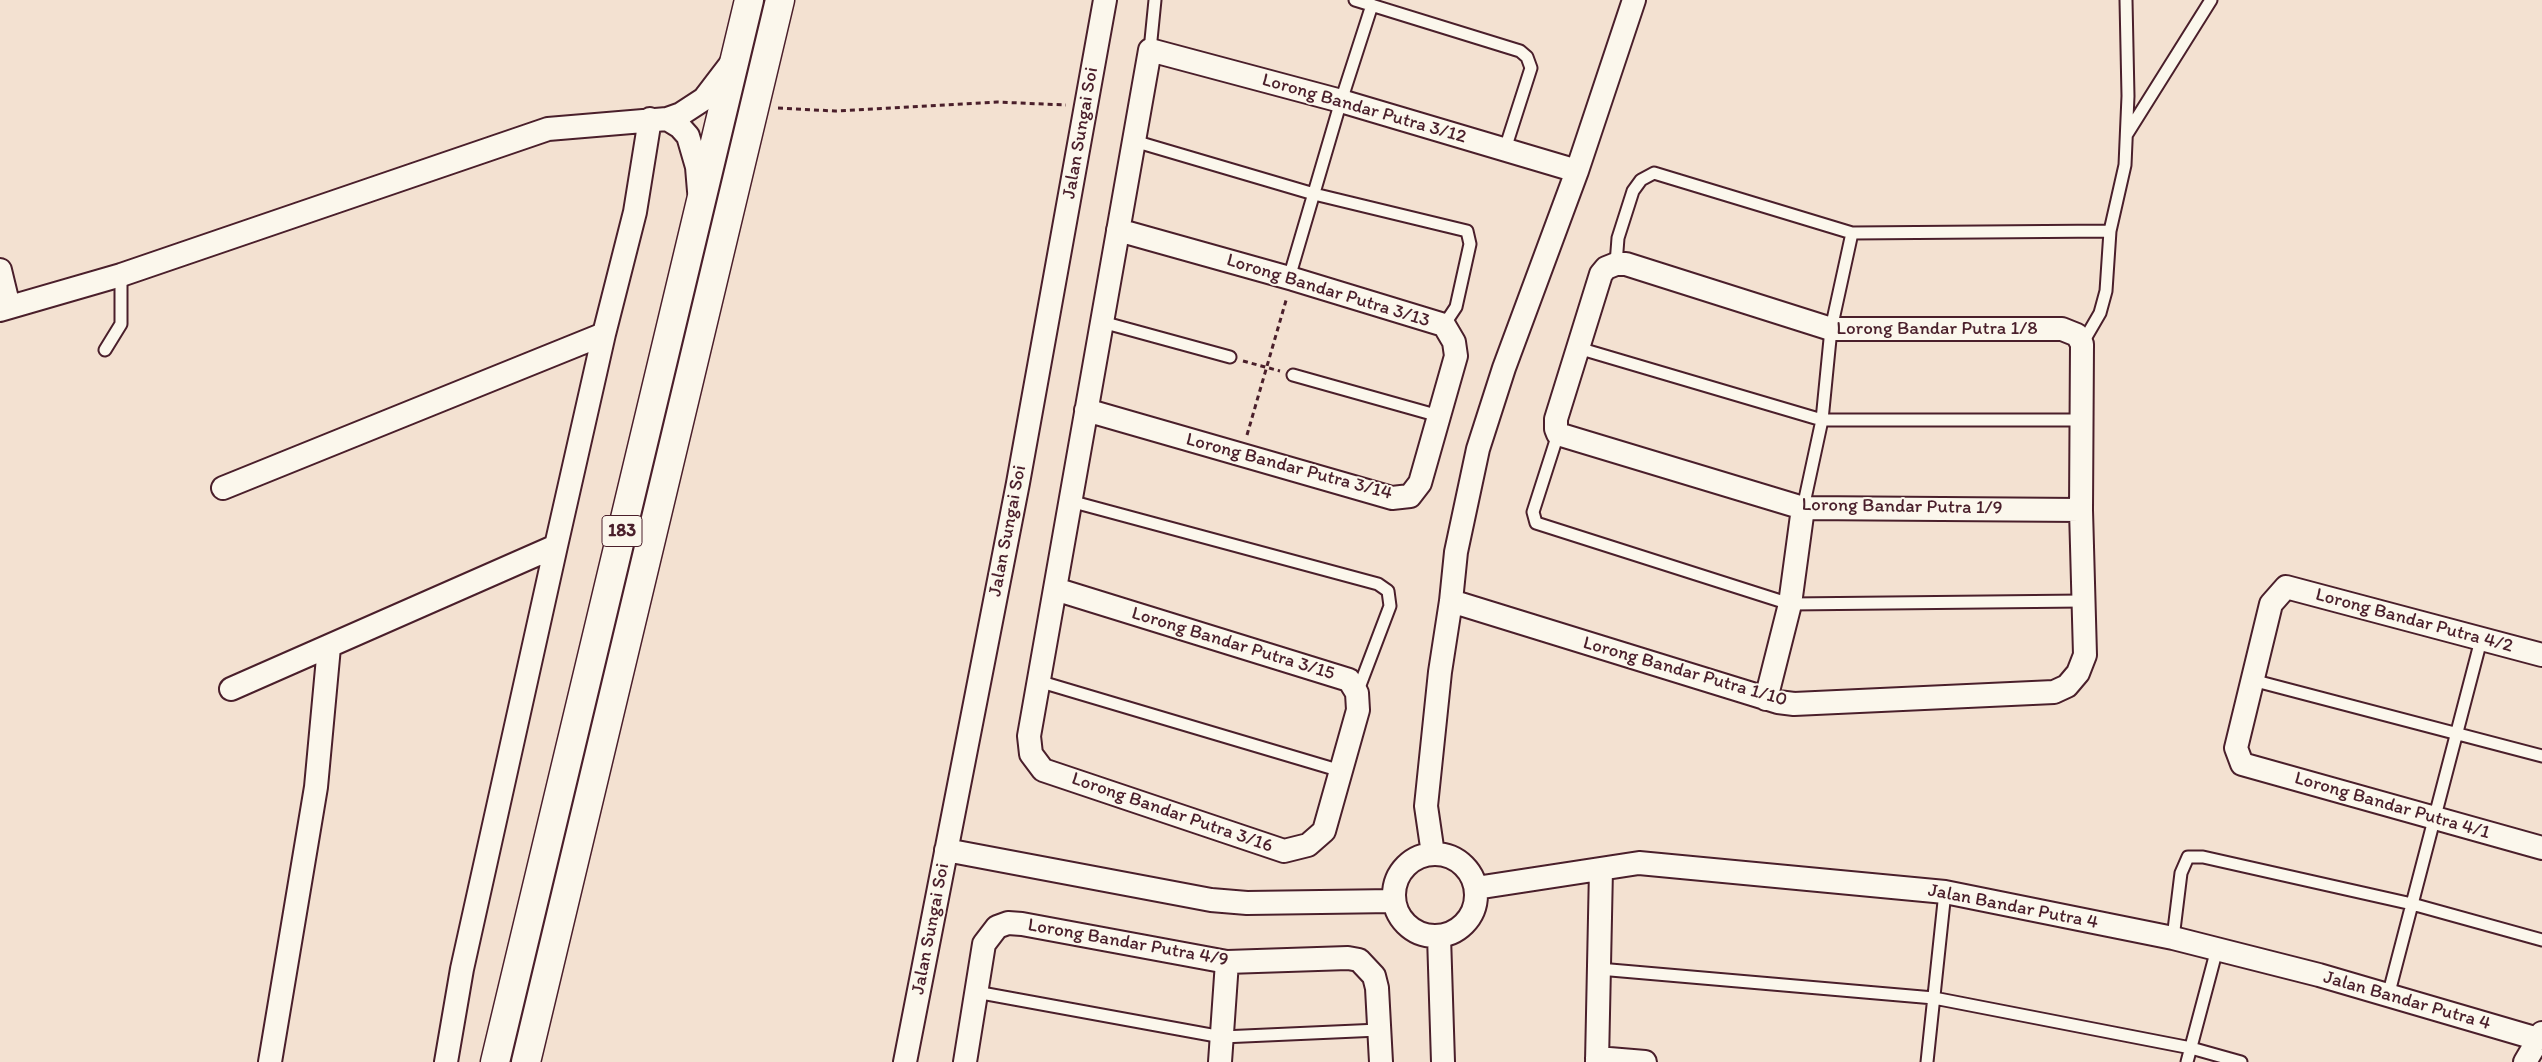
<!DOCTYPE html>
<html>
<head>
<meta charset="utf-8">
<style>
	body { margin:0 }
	canvas { display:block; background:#f3e1d1 }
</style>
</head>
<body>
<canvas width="2542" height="1062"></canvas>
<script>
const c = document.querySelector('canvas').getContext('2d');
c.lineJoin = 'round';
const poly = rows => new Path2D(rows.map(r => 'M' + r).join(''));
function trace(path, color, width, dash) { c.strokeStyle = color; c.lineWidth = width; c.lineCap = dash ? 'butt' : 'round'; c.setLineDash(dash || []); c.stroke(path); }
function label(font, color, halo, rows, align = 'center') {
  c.font = font + ' Itim,sans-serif'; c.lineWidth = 4; c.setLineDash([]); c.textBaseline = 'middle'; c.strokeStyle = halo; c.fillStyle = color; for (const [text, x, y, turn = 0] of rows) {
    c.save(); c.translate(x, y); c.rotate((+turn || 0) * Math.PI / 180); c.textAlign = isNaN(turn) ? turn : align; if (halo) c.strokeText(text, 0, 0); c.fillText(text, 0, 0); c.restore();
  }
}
const path = poly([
	[778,108,835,111,997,102,1066,105],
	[1243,361,1280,371],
	[1247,435,1287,297]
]);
const lane = poly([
	[1355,0,1520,51,1527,57,1531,68,1505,149],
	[1150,50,1155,0],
	[2127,134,2211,0],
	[1134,141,1314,194,1467,231,1470,244,1456,307,1444,325],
	[2110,231,2125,165,2128,96,2126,0],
	[1616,264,1618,238,1633,191,1641,180,1654,173,1852,233,2110,231,2106,291,2100,313,2082,344],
	[1289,278,1341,101,1372,5],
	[1102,322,1230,357],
	[1578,348,1822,420,2082,420],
	[105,350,121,324,121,275],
	[1293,375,1439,416],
	[1558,434,1533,512,1536,523,1790,604,2083,601],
	[1070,501,1378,584,1388,591,1390,606,1357,693],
	[1803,508,1822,420,1831,329,1852,233],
	[2252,680,2542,756],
	[1038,681,1341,771],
	[2173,938,2181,873,2188,857,2203,857,2412,904,2542,940],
	[1599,969,1934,998,2191,1048,2241,1062],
	[976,992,1222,1037,1379,1030],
	[2388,996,2481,640],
	[1927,1062,1945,892],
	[2187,1062,2217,949]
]);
const street = poly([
	[667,119,680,127,688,136,697,167,699,191],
	[0,270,9,307],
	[0,310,121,275,548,129,667,119,681,114,704,99,733,61],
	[1086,410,1392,498,1410,496,1420,483,1456,356,1454,342,1444,325,1293,279,1118,230],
	[223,488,604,334,635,212,650,119],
	[1055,589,1349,680,1357,693,1358,710,1324,831,1308,845,1284,851,1043,770,1031,754,1029,736,1150,50,1341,101,1577,171],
	[1451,601,1778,702,1794,704,2054,692,2067,686,2078,673,2085,655,2081,510,2082,344,2077,335,2062,329,1831,329,1626,264,1616,264,1606,268,1601,274,1556,419,1556,429,1558,434,1803,508,2081,510],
	[2542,655,2286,587,2271,604,2236,748,2242,764,2542,848],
	[231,689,556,546,604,334],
	[1766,699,1790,604,1803,508],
	[946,850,1211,900,1247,903,1394,901],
	[1433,854,1426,806,1440,672,1451,601,1456,552,1478,449,1504,368,1577,171,1634,0],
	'1394 895a41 41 0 1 1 82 0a41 41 0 1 1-82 0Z',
	[1476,888,1639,863,1945,892,2173,938,2319,975,2538,1039],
	[1439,936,1443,1062],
	[1597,1058,1645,1062],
	[270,1062,316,787,329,647],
	[446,1062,462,969,556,546],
	[905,1062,1018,483,1105,0],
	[965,1062,984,944,997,927,1008,923,1022,924,1227,962,1348,958,1359,960,1374,976,1377,988,1381,1062],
	[1220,1062,1227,962],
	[1597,1062,1601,869],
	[2525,1062,2542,1033]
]);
const highway = poly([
	[495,1062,749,0],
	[526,1062,780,0]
]);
const shields = [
	[622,531,40]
];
const shieldNames = [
	["183",622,531]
];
const streetNames = [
	["Lorong Bandar Putra 3/12",1364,109,16],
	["Jalan Sungai Soi",1081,133,-80],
	["Lorong Bandar Putra 3/13",1328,291,17],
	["Lorong Bandar Putra 1/8",1937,329],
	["Lorong Bandar Putra 3/14",1289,467,15],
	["Lorong Bandar Putra 1/9",1902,507,1],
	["Jalan Sungai Soi",1008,531,-79],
	["Lorong Bandar Putra 4/2",2414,621,15],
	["Lorong Bandar Putra 3/15",1233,644,17],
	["Lorong Bandar Putra 1/10",1685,672,16],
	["Lorong Bandar Putra 4/1",2392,806,16],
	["Lorong Bandar Putra 3/16",1172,813,19],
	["Jalan Bandar Putra 4",2013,907,11],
	["Jalan Sungai Soi",931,929,-79],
	["Lorong Bandar Putra 4/9",1128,943,10],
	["Jalan Bandar Putra 4",2407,1001,16]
];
trace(lane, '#4a1f2b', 15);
trace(street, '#4a1f2b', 26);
trace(highway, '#4a1f2b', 31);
trace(path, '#4a1f2b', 3, [5, 4]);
trace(lane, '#fbf7ec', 11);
trace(street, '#fbf7ec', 22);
trace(highway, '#fbf7ec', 28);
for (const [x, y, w] of shields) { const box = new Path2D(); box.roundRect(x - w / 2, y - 15.5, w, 31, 4); c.fillStyle = '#fbf7ec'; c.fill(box); trace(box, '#4a1f2b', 1); }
label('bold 18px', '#4a1f2b', null, shieldNames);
label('19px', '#4a1f2b', '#fbf7ec', streetNames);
</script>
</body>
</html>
